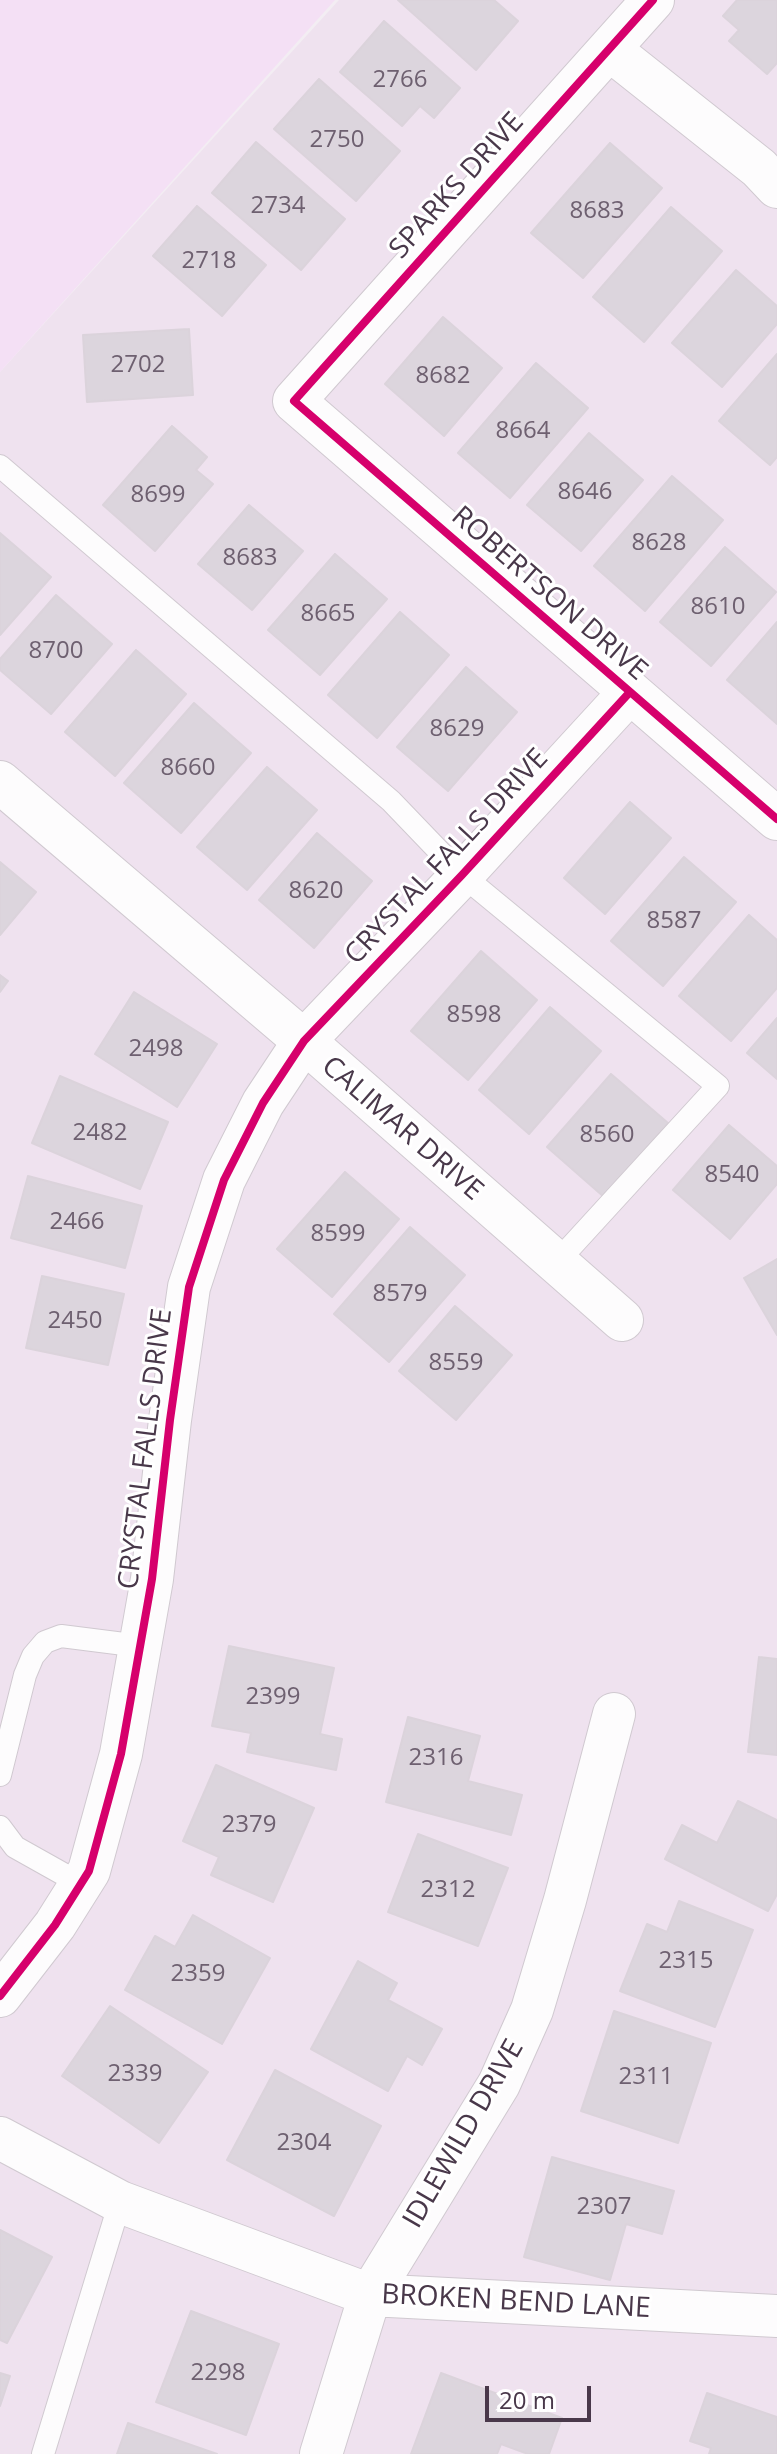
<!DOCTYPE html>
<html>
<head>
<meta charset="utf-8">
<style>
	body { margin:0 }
	#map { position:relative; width:777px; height:2454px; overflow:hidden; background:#f3edf3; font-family:"Open Sans",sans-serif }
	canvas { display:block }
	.scale { position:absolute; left:485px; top:2386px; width:106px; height:36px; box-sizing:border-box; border:4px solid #49384a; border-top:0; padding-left:10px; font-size:24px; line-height:28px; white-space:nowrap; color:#49384a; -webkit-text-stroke:6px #fff; paint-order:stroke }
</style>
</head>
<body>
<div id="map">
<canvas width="777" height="2454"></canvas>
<div class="scale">20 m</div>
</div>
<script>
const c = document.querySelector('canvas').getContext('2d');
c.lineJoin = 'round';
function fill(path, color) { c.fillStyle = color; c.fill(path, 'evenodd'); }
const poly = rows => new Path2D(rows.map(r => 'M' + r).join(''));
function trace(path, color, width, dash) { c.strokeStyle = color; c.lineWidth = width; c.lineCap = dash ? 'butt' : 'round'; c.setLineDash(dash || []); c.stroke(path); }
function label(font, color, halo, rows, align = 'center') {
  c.font = font + ' "Open Sans",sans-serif'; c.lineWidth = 6; c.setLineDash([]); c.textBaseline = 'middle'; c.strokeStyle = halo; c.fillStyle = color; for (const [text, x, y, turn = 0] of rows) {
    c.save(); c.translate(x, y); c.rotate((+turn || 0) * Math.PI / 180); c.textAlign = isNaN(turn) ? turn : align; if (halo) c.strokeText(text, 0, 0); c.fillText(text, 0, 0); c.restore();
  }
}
const residential = poly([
	[339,0,777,0,777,2454,0,2454,0,372]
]);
const commercial = poly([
	[0,0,335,0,0,372]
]);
const building = poly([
	[398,0,494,0,518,21,476,70,398,0],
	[737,0,777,0,777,63,767,74,729,41,739,30,723,16,737,0],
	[384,21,460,88,434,118,420,106,402,126,340,72,384,21],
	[319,79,400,151,356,201,274,129,319,79],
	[256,142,345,219,301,270,212,193,256,142],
	[610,143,662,188,583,278,531,233,610,143],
	[197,206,266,265,222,316,153,256,197,206],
	[671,207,722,251,644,342,593,297,671,207],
	[736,270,777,306,777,324,722,387,672,343,736,270],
	[443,317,502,368,444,436,385,384,443,317],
	[189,329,193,395,87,402,83,335,189,329],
	[777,354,777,457,770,465,719,421,777,354],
	[536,363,588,408,510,498,458,453,536,363],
	[172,426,207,457,196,470,213,484,155,551,103,505,172,426],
	[589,433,643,480,581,551,527,505,589,433],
	[672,476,723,520,645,611,594,566,672,476],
	[249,505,303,551,252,610,198,564,249,505],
	[0,533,51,577,0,635,0,533],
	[725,547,776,592,711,666,660,622,725,547],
	[335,554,387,599,320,675,268,630,335,554],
	[56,595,112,644,51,714,0,670,0,659,56,595],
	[400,612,449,655,377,738,328,695,400,612],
	[777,622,777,724,727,680,777,622],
	[136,650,186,694,115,776,65,732,136,650],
	[466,667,517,712,448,791,397,747,466,667],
	[194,703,251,753,181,833,124,783,194,703],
	[267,767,317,810,247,890,197,847,267,767],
	[630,802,671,838,605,914,564,878,630,802],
	[317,833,372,881,314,948,259,900,317,833],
	[684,857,736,902,663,986,611,941,684,857],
	[0,862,36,892,0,935,0,862],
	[749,915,777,940,777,988,731,1041,679,996,749,915],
	[481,951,537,1000,468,1080,411,1031,481,951],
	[0,975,8,981,0,992,0,975],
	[134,992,217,1044,177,1107,95,1054,134,992],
	[550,1007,601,1051,529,1134,479,1090,550,1007],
	[777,1018,777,1079,747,1053,777,1018],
	[611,1074,668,1123,604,1197,547,1147,611,1074],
	[60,1076,168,1122,140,1189,32,1143,60,1076],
	[729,1125,777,1166,777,1184,730,1239,673,1190,729,1125],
	[345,1172,399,1219,332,1297,277,1249,345,1172],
	[28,1176,142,1206,125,1268,11,1238,28,1176],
	[410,1227,465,1275,389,1362,334,1314,410,1227],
	[777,1259,777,1335,744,1278,777,1259],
	[42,1276,124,1294,108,1365,26,1348,42,1276],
	[455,1306,512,1355,456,1420,399,1371,455,1306],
	[229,1646,334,1668,320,1734,342,1739,336,1770,247,1752,251,1733,212,1726,229,1646],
	[759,1657,777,1659,777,1755,748,1752,759,1657],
	[408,1717,480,1736,468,1781,522,1795,511,1835,386,1802,408,1717],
	[216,1765,314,1808,273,1902,211,1875,219,1857,183,1841,216,1765],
	[738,1801,777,1820,777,1894,768,1911,665,1859,682,1825,717,1843,738,1801],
	[418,1834,508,1868,478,1946,388,1912,418,1834],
	[679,1901,753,1930,715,2027,620,1991,647,1924,667,1932,679,1901],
	[193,1915,270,1958,222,2044,125,1990,155,1936,175,1947,193,1915],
	[358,1961,397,1983,388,2000,442,2029,422,2065,407,2056,388,2091,311,2049,358,1961],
	[110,2006,208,2072,159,2143,62,2076,110,2006],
	[614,2011,711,2043,678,2143,581,2111,614,2011],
	[275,2070,381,2126,334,2216,227,2160,275,2070],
	[552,2157,674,2191,662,2234,626,2224,610,2280,524,2257,552,2157],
	[0,2230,52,2257,7,2343,0,2340,0,2230],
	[191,2311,279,2344,246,2435,156,2402,191,2311],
	[0,2373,10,2376,0,2406,0,2373],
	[441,2373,562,2418,549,2454,528,2454,501,2444,497,2454,411,2454,441,2373],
	[707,2393,777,2417,777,2454,709,2454,711,2448,690,2441,707,2393],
	[128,2423,217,2454,117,2454,128,2423]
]);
const lane = poly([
	[0,466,391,801,462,875,718,1086,556,1263],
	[0,1775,25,1675,33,1656,45,1642,61,1636,140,1646],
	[0,1827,15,1847,81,1884],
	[43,2454,120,2202]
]);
const street = poly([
	[653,0,294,401,777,819],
	[609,49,759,168,777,187],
	[0,782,304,1041,622,1320],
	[0,1996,55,1925,89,1871,121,1754,152,1579,170,1420,189,1287,224,1180,263,1103,304,1041,462,875,629,693],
	[0,2138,120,2202,370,2295,777,2316],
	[321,2454,370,2295,499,2084,532,2010,565,1900,614,1714]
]);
const cycleway = poly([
	[653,0,294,401,777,819],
	[0,1996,55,1925,89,1871,121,1754,152,1579,170,1420,189,1287,224,1180,263,1103,304,1041,462,875,629,693]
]);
const numberNames = [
	["2766",400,80],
	["2750",337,140],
	["2734",278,206],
	["8683",597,211],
	["2718",209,261],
	["2702",138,365],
	["8682",443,376],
	["8664",523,431],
	["8646",585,492],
	["8699",158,495],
	["8628",659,543],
	["8683",250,558],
	["8610",718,607],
	["8665",328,614],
	["8700",56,651],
	["8629",457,729],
	["8660",188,768],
	["8620",316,891],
	["8587",674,921],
	["8598",474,1015],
	["2498",156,1049],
	["2482",100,1133],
	["8560",607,1135],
	["8540",732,1175],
	["2466",77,1222],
	["8599",338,1234],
	["8579",400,1294],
	["2450",75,1321],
	["8559",456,1363],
	["2399",273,1697],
	["2316",436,1758],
	["2379",249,1825],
	["2312",448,1890],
	["2315",686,1961],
	["2359",198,1974],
	["2339",135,2074],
	["2311",646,2077],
	["2304",304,2143],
	["2307",604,2207],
	["2298",218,2373]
];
const streetNames = [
	["SPARKS DRIVE",457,186,-48],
	["ROBERTSON DRIVE",549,594,41],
	["CRYSTAL FALLS DRIVE",447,857,-47],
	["CALIMAR DRIVE",402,1129,41],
	["CRYSTAL FALLS DRIVE",146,1449,-83],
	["IDLEWILD DRIVE",464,2134,-60],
	["BROKEN BEND LANE",516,2302,3]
];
fill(residential, '#efe2ef');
fill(commercial, '#f4e0f5');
fill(building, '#dcd5dd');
trace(building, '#dbd3db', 2);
trace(lane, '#d0c9d0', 24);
trace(street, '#d0c9d0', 44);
trace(lane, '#fdfcfd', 22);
trace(street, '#fdfcfd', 42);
trace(cycleway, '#d6006c', 8);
label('24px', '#6e6070', null, numberNames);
label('28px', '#49384a', '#fff', streetNames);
</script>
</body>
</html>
